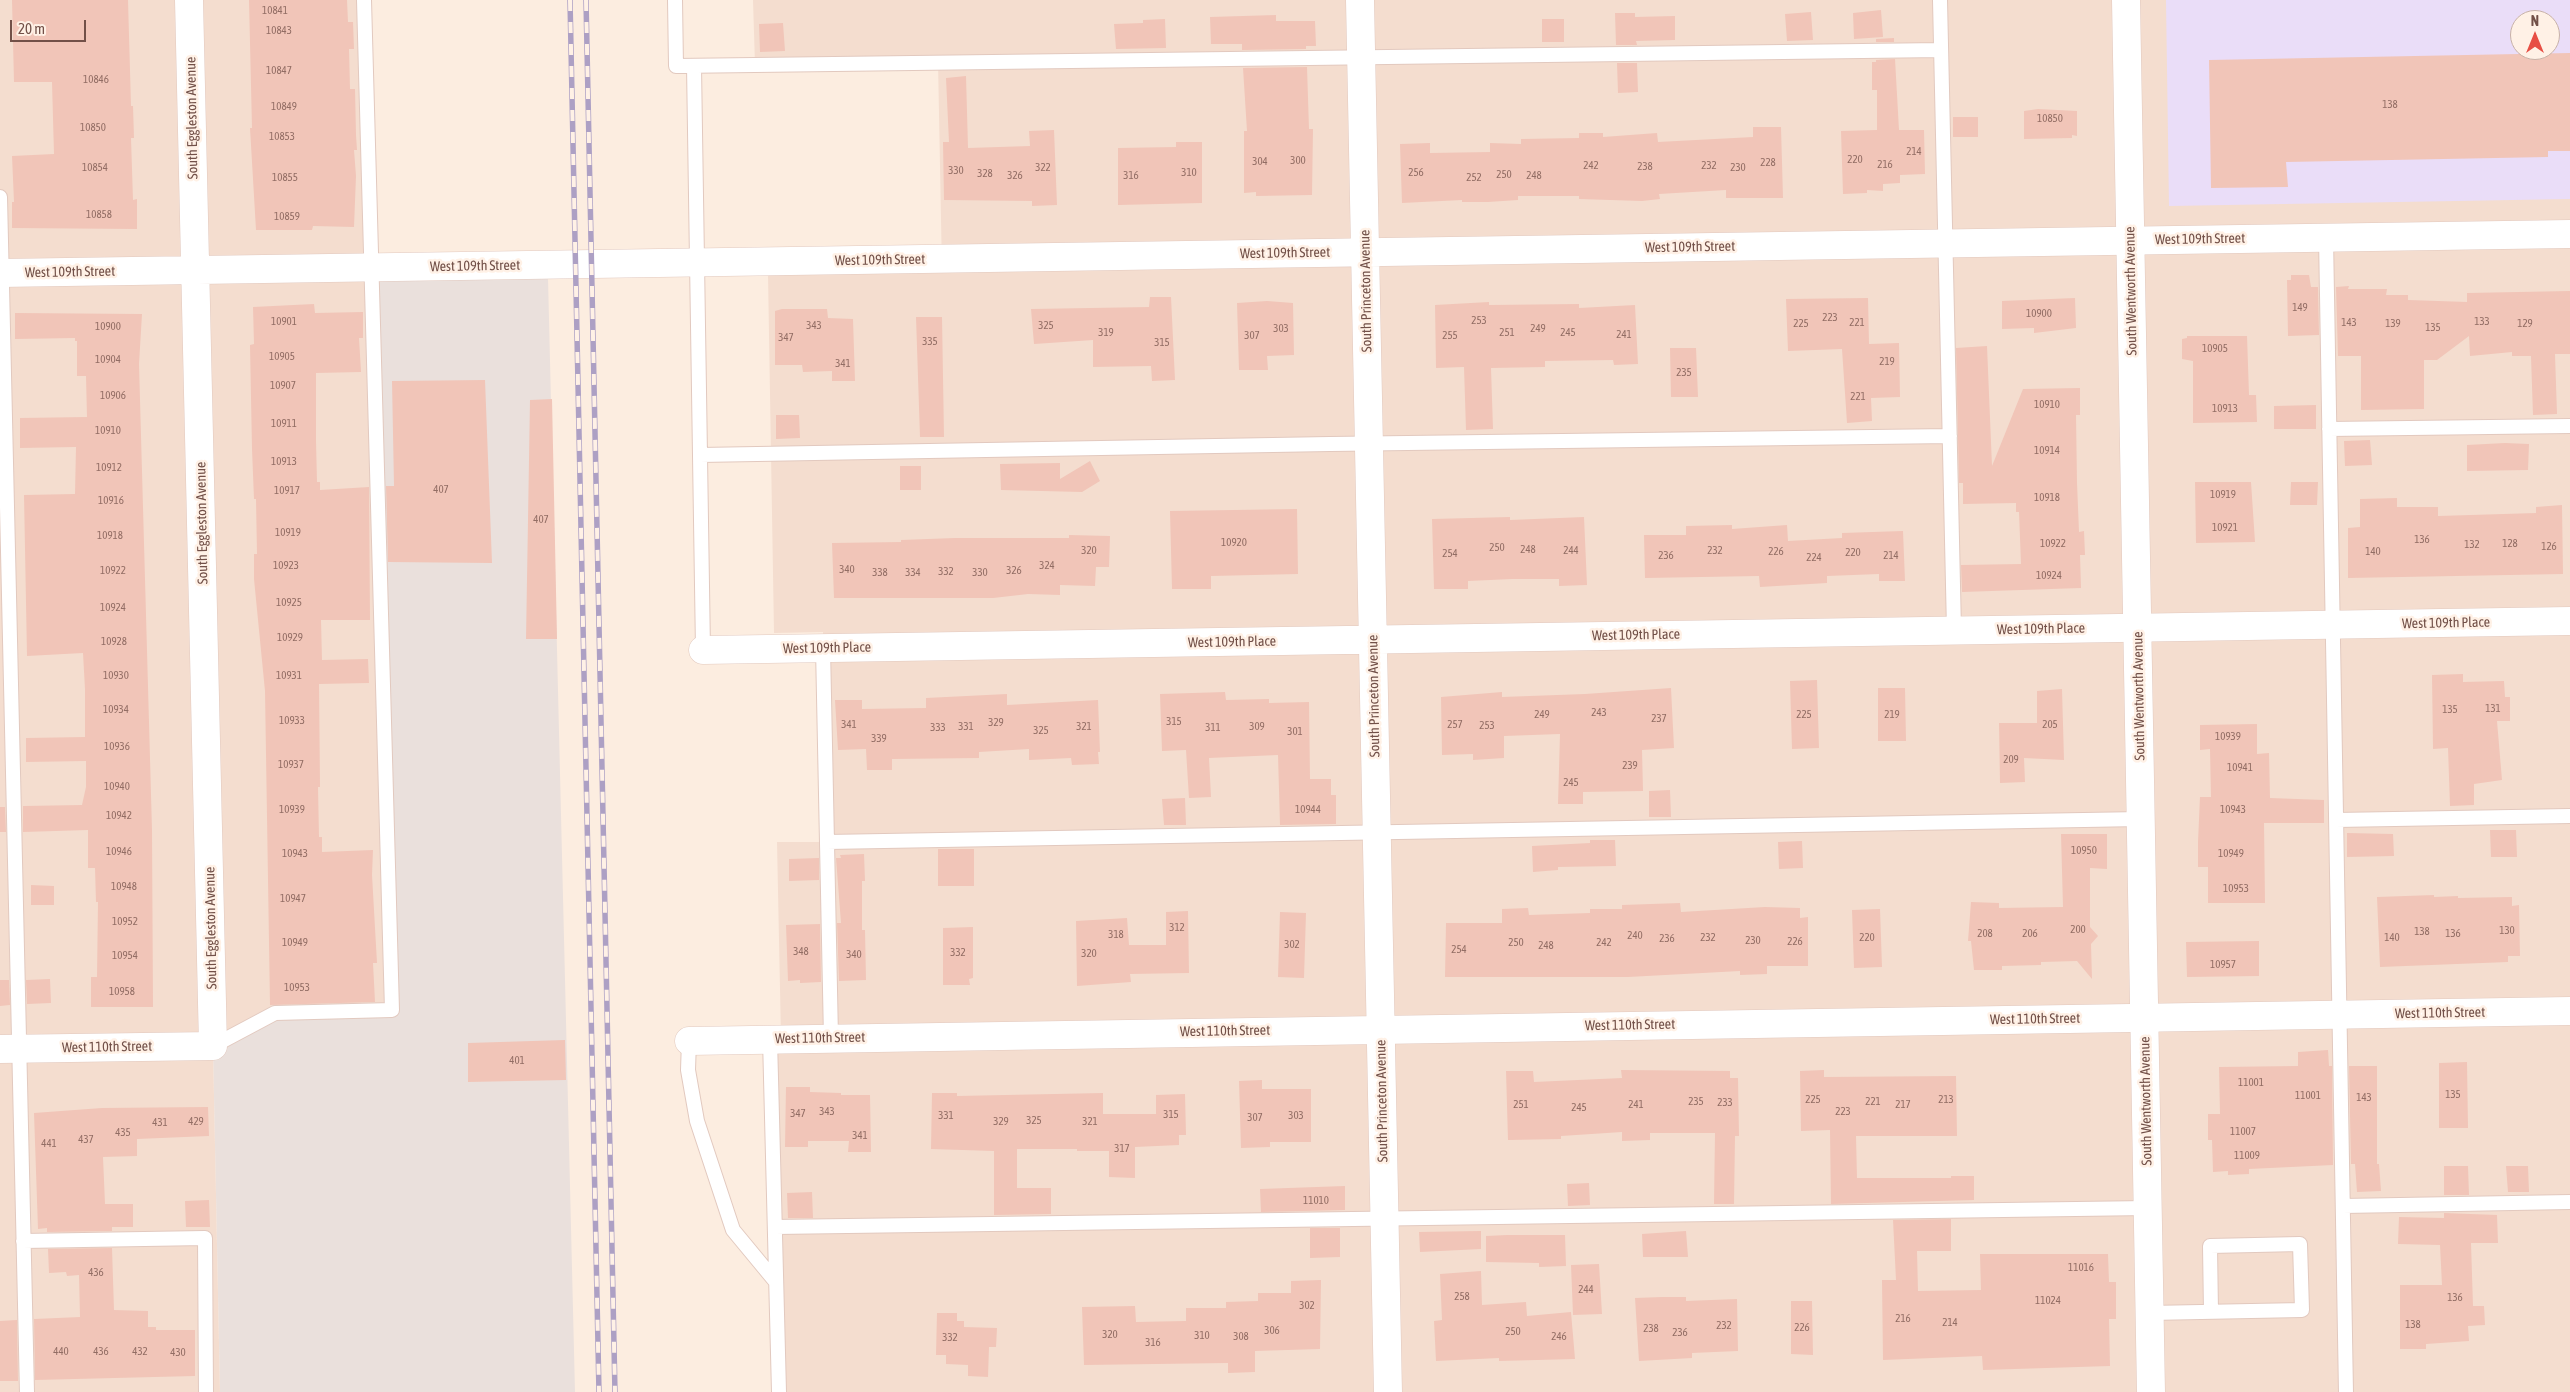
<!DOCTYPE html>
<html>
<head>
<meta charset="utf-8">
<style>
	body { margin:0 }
	#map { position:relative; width:2570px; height:1392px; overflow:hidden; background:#fcede0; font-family:"Asap Condensed",sans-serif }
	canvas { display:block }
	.north { position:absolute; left:2510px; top:10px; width:50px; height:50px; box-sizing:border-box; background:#fff1e6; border:1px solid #c7b1a7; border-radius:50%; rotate:0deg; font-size:14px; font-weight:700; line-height:20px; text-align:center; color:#725048 }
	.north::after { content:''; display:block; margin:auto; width:18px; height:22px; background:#e74e44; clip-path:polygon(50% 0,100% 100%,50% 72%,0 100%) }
	.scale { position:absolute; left:10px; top:20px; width:76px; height:22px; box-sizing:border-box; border:2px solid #725048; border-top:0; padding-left:6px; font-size:15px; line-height:18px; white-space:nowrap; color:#725048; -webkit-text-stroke:4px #fff1e6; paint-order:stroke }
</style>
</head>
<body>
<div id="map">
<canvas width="2570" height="1392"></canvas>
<div class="north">N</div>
<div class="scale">20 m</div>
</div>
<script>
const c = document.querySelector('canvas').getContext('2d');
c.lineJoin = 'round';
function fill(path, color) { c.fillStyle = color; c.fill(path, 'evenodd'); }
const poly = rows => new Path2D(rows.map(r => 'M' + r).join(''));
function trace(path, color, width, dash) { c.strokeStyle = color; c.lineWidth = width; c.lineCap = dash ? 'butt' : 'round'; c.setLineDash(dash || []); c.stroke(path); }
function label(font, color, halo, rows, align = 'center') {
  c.font = font + ' "Asap Condensed",sans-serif'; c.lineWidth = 5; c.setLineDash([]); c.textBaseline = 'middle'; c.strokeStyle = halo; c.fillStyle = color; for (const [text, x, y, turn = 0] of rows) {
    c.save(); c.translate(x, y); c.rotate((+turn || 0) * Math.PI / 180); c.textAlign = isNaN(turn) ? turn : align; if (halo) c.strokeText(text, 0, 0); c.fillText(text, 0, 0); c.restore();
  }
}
const residential = poly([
	[0,0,363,0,392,1010,213,1046,220,1392,0,1392],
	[753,0,2570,0,2570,1392,778,1392,770,1039,781,1038,777,842,827,842,823,632,774,633,768,274,942,271,938,61,755,65],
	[2520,20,2550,20,2550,50,2520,50]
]);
const industrial = poly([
	[548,278,575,1392,220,1392,213,1046,275,1013,391,1010,371,281]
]);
const education = poly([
	[2166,0,2570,0,2570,199,2169,206],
	[2520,20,2550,20,2550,50,2520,50]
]);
const building = poly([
	[12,0,128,0,131,106,133,106,134,138,131,138,133,200,137,199,137,229,12,228,12,202,14,202,12,156,54,154,52,82,14,82],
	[249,0,347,0,348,22,353,22,354,49,349,49,350,89,355,89,356,135,357,150,354,150,356,176,354,227,313,226,312,230,256,230,250,128,252,128],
	[1881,10,1883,37,1854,39,1853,13],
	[1811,12,1813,40,1787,41,1785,14],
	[1615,13,1635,13,1635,17,1675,16,1675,40,1636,41,1637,45,1616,45],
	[1276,15,1276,21,1315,21,1316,46,1306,46,1306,49,1242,50,1242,44,1211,44,1210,17],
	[1165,19,1166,48,1116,49,1114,24,1143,23,1143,20],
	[1542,19,1564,19,1564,42,1542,42],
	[783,23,785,51,760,52,759,24],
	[1894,38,1894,42,1876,42,1876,39],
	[2570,53,2570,151,2548,151,2548,157,2286,162,2288,187,2211,188,2209,60],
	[1895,59,1899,130,1924,130,1925,174,1900,175,1900,183,1883,184,1883,191,1867,190,1867,193,1843,194,1841,131,1877,130,1877,90,1872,90,1872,62,1876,62,1876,60],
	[1617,63,1637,63,1638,92,1618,93],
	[1307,67,1309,129,1313,129,1312,195,1256,196,1256,192,1244,193,1244,131,1247,131,1243,68],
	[966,76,968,148,1030,146,1029,131,1054,130,1057,205,1032,206,1032,201,944,200,943,142,949,142,946,78],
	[2038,109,2077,111,2077,136,2072,135,2072,138,2024,139,2024,111],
	[1953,117,1978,117,1978,137,1953,137],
	[1753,127,1781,127,1783,198,1726,198,1726,190,1659,194,1660,199,1642,201,1579,199,1579,196,1518,196,1518,200,1488,202,1462,202,1462,200,1402,203,1400,144,1430,143,1430,153,1490,152,1490,143,1521,144,1521,139,1579,138,1579,133,1603,133,1603,137,1657,133,1658,142,1753,137],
	[1176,142,1202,142,1202,203,1118,205,1118,148,1176,147],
	[2291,275,2309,275,2311,287,2318,287,2319,335,2288,336,2287,280,2291,280],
	[2349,286,2348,289,2387,289,2386,295,2408,295,2408,300,2467,302,2467,293,2570,291,2570,354,2555,354,2557,414,2533,415,2531,356,2512,356,2512,352,2470,356,2469,336,2437,360,2424,360,2424,409,2361,410,2361,356,2338,356,2336,287],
	[1150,297,1171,297,1175,380,1152,381,1151,366,1093,367,1093,340,1034,344,1031,309,1149,307],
	[1868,298,1869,344,1899,343,1900,397,1871,398,1872,421,1847,423,1842,349,1788,351,1786,299],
	[2075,298,2076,328,2034,333,2034,328,2002,329,2002,301],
	[1267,301,1293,303,1294,355,1267,356,1268,370,1239,370,1237,303],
	[1489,302,1489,305,1579,304,1579,308,1635,305,1638,364,1614,365,1613,360,1545,361,1545,367,1491,368,1493,429,1466,430,1464,367,1436,368,1435,305],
	[314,304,315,313,363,312,363,338,359,338,361,372,316,373,316,441,317,482,320,482,320,490,369,487,370,620,321,620,322,660,368,659,369,683,319,684,320,787,318,787,319,837,322,837,322,852,373,850,372,875,377,963,373,963,375,1002,270,1005,265,691,254,579,254,554,257,554,256,499,254,499,252,449,250,345,254,344,253,307],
	[782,309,827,309,828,318,853,319,855,381,832,381,832,371,803,372,802,365,775,365,775,311],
	[15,313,142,314,139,364,152,830,153,1007,91,1007,91,977,97,977,98,902,96,902,95,868,88,868,88,830,23,832,23,806,82,805,86,787,86,761,26,762,26,738,85,737,85,689,83,653,27,656,24,495,75,494,76,447,20,448,20,418,87,417,86,376,77,376,77,341,75,341,75,338,15,339],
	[916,317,942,317,944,437,920,437],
	[2187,336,2247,336,2249,395,2256,395,2257,422,2193,423,2193,361,2182,359,2182,339,2187,338],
	[1987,346,1992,466,2023,389,2080,388,2080,415,2076,415,2077,483,2079,532,2084,531,2085,555,2080,555,2081,588,1962,592,1961,565,2021,564,2019,512,2016,512,2016,503,1963,504,1963,483,1959,483,1956,348],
	[1670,348,1696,348,1698,397,1671,397],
	[485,380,492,563,388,562,386,486,394,486,392,381],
	[552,399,557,639,526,639,530,400],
	[2316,405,2316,429,2274,429,2274,406],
	[776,415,799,415,800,438,776,439],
	[2370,440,2372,465,2345,466,2344,441],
	[2505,443,2529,444,2528,470,2467,471,2467,445],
	[1090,461,1100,481,1082,492,1001,490,1000,464,1060,463,1060,479],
	[900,466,921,466,921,490,900,490],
	[2195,482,2251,482,2255,542,2196,543],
	[2291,482,2318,482,2317,505,2290,505],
	[2397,498,2397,507,2438,507,2438,516,2536,513,2536,507,2562,505,2563,574,2348,578,2348,528,2360,527,2360,499],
	[1297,509,1298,574,1211,576,1211,589,1172,589,1170,511],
	[1510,517,1510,520,1584,517,1587,585,1559,586,1559,579,1512,579,1468,581,1468,589,1434,589,1432,519],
	[1732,525,1732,529,1787,525,1788,541,1842,538,1842,533,1903,531,1905,581,1879,581,1879,574,1827,576,1827,583,1760,587,1759,576,1645,578,1644,535,1686,535,1686,526],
	[1069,535,1110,536,1109,567,1096,567,1095,586,1060,585,1060,595,1028,594,993,598,834,598,832,543,901,542,901,540,955,538,1069,538],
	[2463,674,2463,682,2504,681,2505,697,2510,697,2510,721,2497,721,2502,780,2474,784,2474,805,2450,806,2448,748,2433,749,2432,675],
	[1817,680,1819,748,1792,749,1790,681],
	[1671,688,1674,748,1642,750,1643,791,1583,792,1583,804,1558,804,1560,734,1504,736,1504,758,1473,760,1473,754,1442,755,1441,697,1502,692,1502,697,1585,694],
	[1878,688,1905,688,1906,741,1878,741],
	[2062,689,2064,760,2024,758,2025,782,2000,783,1999,723,2037,723,2037,691],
	[1225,692,1226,700,1269,699,1269,703,1309,702,1310,779,1331,779,1331,795,1336,795,1336,824,1280,825,1278,755,1209,758,1211,797,1189,798,1186,750,1162,751,1160,694],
	[1007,694,1007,705,1098,700,1100,752,1098,752,1099,764,1072,765,1071,758,1029,760,1029,749,979,752,979,758,892,759,892,770,867,770,866,749,838,750,835,700,862,700,862,709,926,708,926,698],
	[2257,724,2257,754,2269,753,2270,798,2324,800,2324,823,2264,823,2265,903,2208,903,2208,867,2198,867,2198,842,2200,797,2211,797,2210,749,2200,750,2200,725],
	[1670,790,1671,817,1649,817,1649,791],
	[1185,798,1186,825,1164,825,1162,799],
	[0,807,5,807,6,832,0,832],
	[2490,830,2516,830,2517,857,2491,857],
	[2347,833,2393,834,2394,856,2347,857],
	[2061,834,2107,834,2107,869,2090,868,2090,927,2098,936,2091,944,2092,979,2077,961,2041,962,2041,965,2002,966,2002,970,1974,970,1971,941,1968,941,1971,902,1999,903,1999,908,2063,907],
	[1590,840,1615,840,1616,866,1558,867,1558,870,1533,872,1532,846,1590,843],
	[1802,841,1803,868,1779,869,1778,842],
	[938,849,974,849,974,886,938,886],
	[864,854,865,881,862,881,862,930,865,930,866,980,839,981,837,923,841,923,836,858,841,858,840,855],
	[819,858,819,880,789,881,789,859],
	[31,885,54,886,54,905,31,905],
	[2434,895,2434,897,2458,896,2458,898,2512,897,2512,906,2519,905,2520,956,2508,956,2508,962,2380,967,2377,897],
	[1680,903,1681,912,1765,907,1800,908,1800,918,1808,917,1808,966,1767,966,1767,974,1740,975,1740,971,1628,977,1445,977,1446,923,1502,923,1502,909,1528,908,1529,915,1590,913,1590,909,1622,909,1622,905],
	[1880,909,1882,967,1854,968,1852,910],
	[1188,911,1189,973,1130,974,1131,982,1077,986,1076,921,1127,918,1129,945,1166,945,1166,912],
	[1280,912,1306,913,1304,978,1278,977],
	[820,924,821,982,800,983,800,980,788,981,786,925],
	[973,927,973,978,969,979,970,985,943,985,943,928],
	[2259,941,2259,976,2187,977,2186,942],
	[50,979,51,1003,27,1004,26,980],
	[0,980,9,980,10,1005,0,1006],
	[565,1040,566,1080,468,1082,468,1043],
	[2328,1050,2329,1066,2332,1066,2333,1165,2249,1169,2249,1174,2228,1175,2228,1171,2213,1172,2212,1140,2208,1140,2208,1114,2220,1114,2219,1067,2298,1066,2298,1052],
	[2467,1062,2468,1128,2439,1128,2439,1063],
	[2349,1066,2377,1066,2377,1164,2379,1164,2381,1191,2357,1192,2355,1164,2351,1164],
	[1621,1070,1730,1071,1730,1078,1738,1078,1739,1136,1735,1136,1734,1204,1714,1204,1715,1133,1650,1133,1650,1140,1622,1141,1622,1132,1561,1136,1561,1139,1508,1140,1506,1071,1533,1071,1534,1082,1622,1078],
	[1824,1070,1824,1077,1956,1076,1957,1136,1856,1136,1857,1178,1951,1178,1951,1176,1974,1176,1974,1200,1831,1204,1830,1130,1801,1131,1800,1071],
	[1262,1080,1262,1089,1311,1089,1311,1142,1270,1142,1270,1147,1241,1148,1239,1081],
	[786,1087,810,1087,810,1092,841,1093,841,1095,870,1095,871,1152,848,1152,849,1141,808,1141,808,1147,785,1147],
	[932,1093,957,1093,957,1096,1103,1093,1103,1114,1156,1114,1156,1095,1185,1094,1186,1135,1179,1135,1179,1145,1135,1147,1135,1178,1109,1177,1109,1151,1077,1151,1077,1149,1017,1149,1017,1188,1051,1188,1051,1214,994,1215,994,1151,931,1149],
	[208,1107,209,1136,137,1139,137,1156,103,1157,105,1204,133,1204,133,1227,112,1227,112,1231,47,1232,47,1228,38,1229,34,1113,102,1108],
	[2444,1166,2468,1166,2469,1195,2444,1195],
	[2506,1166,2528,1166,2529,1192,2508,1192],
	[1589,1183,1590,1205,1568,1206,1567,1184],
	[1345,1186,1345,1210,1261,1212,1260,1189],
	[812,1192,813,1218,788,1218,787,1193],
	[209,1200,210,1227,186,1227,185,1201],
	[2444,1213,2497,1215,2498,1243,2471,1243,2473,1306,2484,1306,2485,1325,2468,1326,2469,1341,2426,1344,2426,1349,2400,1349,2400,1285,2442,1285,2440,1245,2398,1244,2399,1217,2444,1218],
	[1951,1219,1951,1251,1917,1251,1918,1291,1981,1290,1980,1254,2108,1254,2109,1282,2116,1282,2116,1319,2109,1319,2110,1366,1983,1370,1982,1356,1883,1360,1882,1280,1896,1280,1893,1220],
	[1310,1228,1340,1228,1340,1257,1310,1258],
	[1481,1231,1481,1249,1420,1252,1419,1232],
	[1686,1231,1688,1257,1643,1257,1642,1234],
	[1507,1235,1565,1235,1566,1266,1539,1267,1539,1263,1486,1262,1486,1236],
	[112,1248,114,1310,148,1311,148,1327,156,1327,156,1330,195,1330,195,1376,35,1380,34,1319,80,1317,79,1275,67,1276,66,1272,49,1273,48,1249],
	[1599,1264,1602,1314,1573,1315,1571,1265],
	[1481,1271,1482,1305,1526,1302,1527,1316,1571,1312,1575,1359,1499,1361,1499,1358,1436,1361,1434,1321,1442,1320,1440,1274],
	[1321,1280,1320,1349,1255,1351,1255,1372,1228,1373,1228,1363,1084,1365,1082,1307,1135,1306,1136,1322,1186,1321,1186,1308,1226,1308,1226,1302,1258,1301,1258,1293,1291,1293,1291,1281],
	[1662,1297,1686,1297,1686,1301,1737,1299,1738,1351,1692,1353,1692,1358,1639,1361,1635,1298],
	[1791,1301,1812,1301,1813,1355,1791,1354],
	[937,1313,957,1313,957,1321,964,1321,964,1327,997,1328,996,1347,989,1347,988,1377,968,1376,968,1365,946,1364,946,1355,936,1355],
	[17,1320,18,1381,0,1381,0,1321]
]);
const service = poly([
	[675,0,676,66,1941,50],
	[1940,0,1954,630],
	[694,66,703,650],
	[0,197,27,1392],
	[2326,237,2346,1392],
	[2329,429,2570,426],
	[700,455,1330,444,1950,436],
	[823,648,831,1038],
	[2336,820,2570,816],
	[827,842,2141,819],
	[770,1039,779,1392],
	[689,1041,688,1070,697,1121,733,1230,776,1282],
	[213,1046,275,1013,392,1010,364,0],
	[2343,1206,2570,1202],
	[775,1227,2148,1208],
	[23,1241,205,1238,206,1392],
	[2150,1313,2302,1310,2300,1244,2210,1246,2211,1312]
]);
const minor = poly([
	[1360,0,1388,1392],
	[0,273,2570,234],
	[703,650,2570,621],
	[689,1041,2570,1011],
	[0,1049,213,1046,189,0]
]);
const tertiary = poly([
	[2126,0,2151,1392]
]);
const rail = poly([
	[570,0,599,1392],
	[586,0,615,1392]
]);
const numberNames = [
	["10841",275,11],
	["10843",279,31],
	["10847",279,71],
	["10846",96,80],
	["138",2390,105],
	["10849",284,107],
	["10850",2050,119],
	["10850",93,128],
	["10853",282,137],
	["214",1914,152],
	["220",1855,160],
	["300",1298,161],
	["304",1260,162],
	["228",1768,163],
	["216",1885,165],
	["242",1591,166],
	["232",1709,166],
	["238",1645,167],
	["10854",95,168],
	["322",1043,168],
	["230",1738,168],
	["330",956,171],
	["310",1189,173],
	["256",1416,173],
	["328",985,174],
	["250",1504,175],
	["326",1015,176],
	["316",1131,176],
	["248",1534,176],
	["10855",285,178],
	["252",1474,178],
	["10858",99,215],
	["10859",287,217],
	["149",2300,308],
	["10900",2039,314],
	["223",1830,318],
	["253",1479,321],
	["10901",284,322],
	["133",2482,322],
	["221",1857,323],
	["143",2349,323],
	["225",1801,324],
	["139",2393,324],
	["129",2525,324],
	["343",814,326],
	["325",1046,326],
	["10900",108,327],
	["135",2433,328],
	["303",1281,329],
	["249",1538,329],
	["319",1106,333],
	["251",1507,333],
	["245",1568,333],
	["241",1624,335],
	["307",1252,336],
	["255",1450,336],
	["347",786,338],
	["335",930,342],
	["315",1162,343],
	["10905",2215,349],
	["10905",282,357],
	["10904",108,360],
	["219",1887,362],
	["341",843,364],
	["235",1684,373],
	["10907",283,386],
	["10906",113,396],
	["221",1858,397],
	["10910",2047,405],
	["10913",2225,409],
	["10911",284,424],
	["10910",108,431],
	["10914",2047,451],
	["10913",284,462],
	["10912",109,468],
	["407",441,490],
	["10917",287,491],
	["10919",2223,495],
	["10918",2047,498],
	["10916",111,501],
	["407",541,520],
	["10921",2225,528],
	["10919",288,533],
	["10918",110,536],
	["136",2422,540],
	["10920",1234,543],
	["10922",2053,544],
	["128",2510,544],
	["132",2472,545],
	["126",2549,547],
	["250",1497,548],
	["248",1528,550],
	["320",1089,551],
	["244",1571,551],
	["232",1715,551],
	["226",1776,552],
	["140",2373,552],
	["220",1853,553],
	["254",1450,554],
	["236",1666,556],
	["214",1891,556],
	["224",1814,558],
	["10923",286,566],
	["324",1047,566],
	["340",847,570],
	["10922",113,571],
	["326",1014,571],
	["332",946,572],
	["338",880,573],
	["334",913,573],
	["330",980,573],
	["10924",2049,576],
	["10925",289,603],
	["10924",113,608],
	["10929",290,638],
	["10928",114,642],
	["10930",116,676],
	["10931",289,676],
	["131",2493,709],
	["10934",116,710],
	["135",2450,710],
	["243",1599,713],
	["249",1542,715],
	["225",1804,715],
	["219",1892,715],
	["237",1659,719],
	["10933",292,721],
	["315",1174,722],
	["329",996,723],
	["341",849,725],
	["257",1455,725],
	["205",2050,725],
	["253",1487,726],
	["331",966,727],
	["321",1084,727],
	["309",1257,727],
	["333",938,728],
	["311",1213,728],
	["325",1041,731],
	["301",1295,732],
	["10939",2228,737],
	["339",879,739],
	["10936",117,747],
	["209",2011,760],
	["10937",291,765],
	["239",1630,766],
	["10941",2240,768],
	["245",1571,783],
	["10940",117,787],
	["10939",292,810],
	["10944",1308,810],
	["10943",2233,810],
	["10942",119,816],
	["10950",2084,851],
	["10946",119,852],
	["10943",295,854],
	["10949",2231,854],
	["10948",124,887],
	["10953",2236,889],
	["10947",293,899],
	["10952",125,922],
	["312",1177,928],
	["200",2078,930],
	["130",2507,931],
	["138",2422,932],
	["208",1985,934],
	["206",2030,934],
	["136",2453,934],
	["318",1116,935],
	["240",1635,936],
	["232",1708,938],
	["220",1867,938],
	["140",2392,938],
	["236",1667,939],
	["230",1753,941],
	["226",1795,942],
	["10949",295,943],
	["250",1516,943],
	["242",1604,943],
	["302",1292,945],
	["248",1546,946],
	["254",1459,950],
	["348",801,952],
	["332",958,953],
	["320",1089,954],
	["340",854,955],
	["10954",125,956],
	["10957",2223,965],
	["10953",297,988],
	["10958",122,992],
	["401",517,1061],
	["11001",2251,1083],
	["135",2453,1095],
	["11001",2308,1096],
	["143",2364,1098],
	["225",1813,1100],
	["213",1946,1100],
	["235",1696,1102],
	["221",1873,1102],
	["233",1725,1103],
	["251",1521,1105],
	["241",1636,1105],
	["217",1903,1105],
	["245",1579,1108],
	["343",827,1112],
	["223",1843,1112],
	["347",798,1114],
	["315",1171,1115],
	["331",946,1116],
	["303",1296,1116],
	["307",1255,1118],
	["325",1034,1121],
	["429",196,1122],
	["329",1001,1122],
	["321",1090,1122],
	["431",160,1123],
	["11007",2243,1132],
	["435",123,1133],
	["341",860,1136],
	["437",86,1140],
	["441",49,1144],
	["317",1122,1149],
	["11009",2247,1156],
	["11010",1316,1201],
	["11016",2081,1268],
	["436",96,1273],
	["244",1586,1290],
	["258",1462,1297],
	["136",2455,1298],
	["11024",2048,1301],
	["302",1307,1306],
	["216",1903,1319],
	["214",1950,1323],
	["138",2413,1325],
	["232",1724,1326],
	["226",1802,1328],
	["238",1651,1329],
	["306",1272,1331],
	["250",1513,1332],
	["236",1680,1333],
	["320",1110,1335],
	["310",1202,1336],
	["308",1241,1337],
	["246",1559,1337],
	["332",950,1338],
	["316",1153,1343],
	["440",61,1352],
	["436",101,1352],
	["432",140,1352],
	["430",178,1353]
];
const streetNames = [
	["South Eggleston Avenue",192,118,-91],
	["West 109th Street",2200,239,-1],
	["West 109th Street",1690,247,-1],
	["West 109th Street",1285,253,-1],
	["West 109th Street",880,260,-1],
	["West 109th Street",475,266,-1],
	["West 109th Street",70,272,-1],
	["South Princeton Avenue",1366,291,-91],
	["South Wentworth Avenue",2131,291,-91],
	["South Eggleston Avenue",202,523,-91],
	["West 109th Place",2446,623,-1],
	["West 109th Place",2041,629,-1],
	["West 109th Place",1636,635,-1],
	["West 109th Place",1232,642,-1],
	["West 109th Place",827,648,-1],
	["South Princeton Avenue",1374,696,-91],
	["South Wentworth Avenue",2139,696,-91],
	["South Eggleston Avenue",211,928,-91],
	["West 110th Street",2440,1013,-1],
	["West 110th Street",2035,1019,-1],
	["West 110th Street",1630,1025,-1],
	["West 110th Street",1225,1031,-1],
	["West 110th Street",820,1038,-1],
	["West 110th Street",107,1047,-1],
	["South Princeton Avenue",1382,1101,-91],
	["South Wentworth Avenue",2146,1101,-91]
];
fill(residential, '#f4ddcf');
fill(industrial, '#eae0dc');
fill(education, '#eaddf8');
fill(building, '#f1c5b8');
trace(service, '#e2c9bf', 16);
trace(minor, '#e2c9bf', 29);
trace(tertiary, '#e2c9bf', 29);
trace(service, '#fff', 14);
trace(minor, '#fff', 28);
trace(tertiary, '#fff', 28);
trace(rail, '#ada0c4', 5.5);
trace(rail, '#fff1e6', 4, [11]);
label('11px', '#926d64', null, numberNames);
label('14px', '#725048', '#fff1e6', streetNames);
</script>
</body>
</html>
